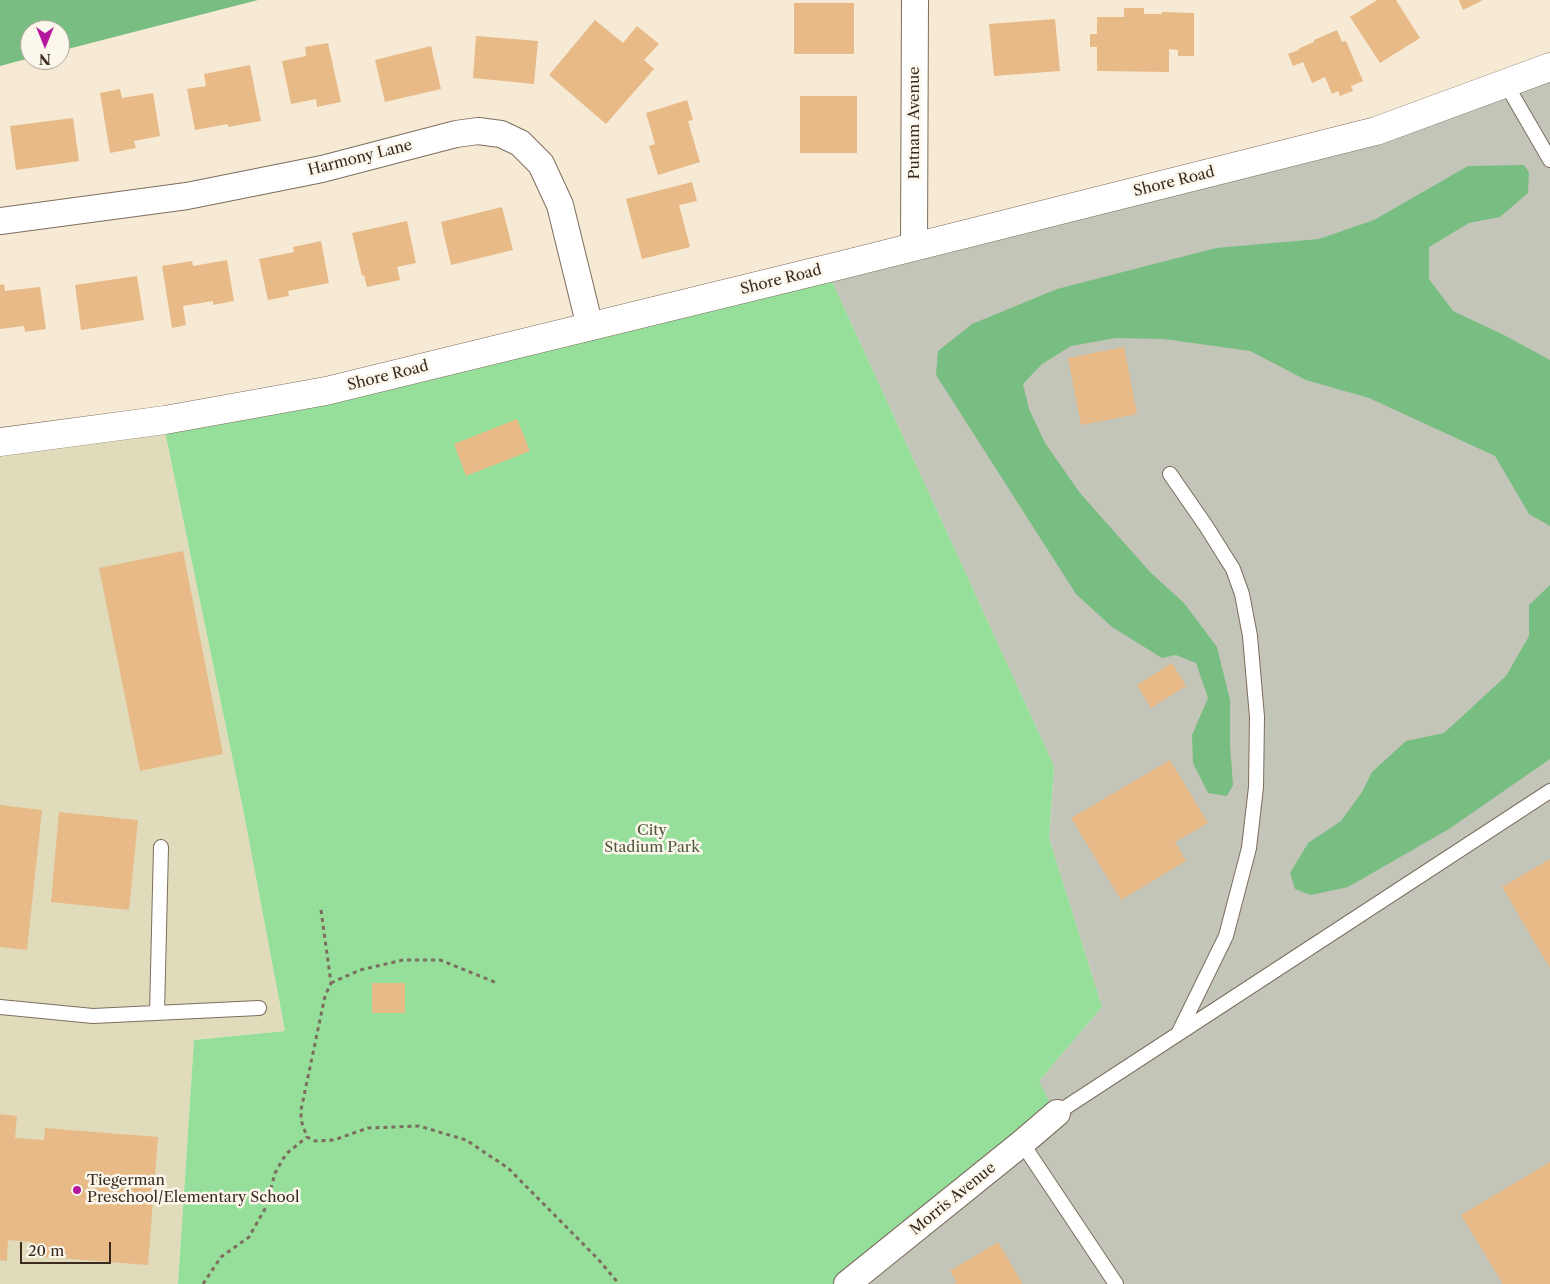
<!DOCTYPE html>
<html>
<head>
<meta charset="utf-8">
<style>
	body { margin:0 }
	#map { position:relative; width:1550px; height:1284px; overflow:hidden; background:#f7ead5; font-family:"Libre Caslon Text",serif }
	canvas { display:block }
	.north { position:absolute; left:20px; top:20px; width:50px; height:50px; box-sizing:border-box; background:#fbf7ec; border:1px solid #aea59a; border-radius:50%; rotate:180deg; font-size:14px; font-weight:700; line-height:20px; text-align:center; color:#3b2a1e }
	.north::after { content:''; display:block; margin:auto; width:18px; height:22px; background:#b5179e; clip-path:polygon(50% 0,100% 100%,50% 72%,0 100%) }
	.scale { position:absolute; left:20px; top:1242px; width:91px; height:22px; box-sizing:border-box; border:2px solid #3b2a1e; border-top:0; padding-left:6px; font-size:15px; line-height:18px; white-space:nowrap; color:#3b2a1e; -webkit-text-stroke:4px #fbf7ec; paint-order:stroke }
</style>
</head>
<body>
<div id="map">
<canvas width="1550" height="1284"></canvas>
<div class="north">N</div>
<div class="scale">20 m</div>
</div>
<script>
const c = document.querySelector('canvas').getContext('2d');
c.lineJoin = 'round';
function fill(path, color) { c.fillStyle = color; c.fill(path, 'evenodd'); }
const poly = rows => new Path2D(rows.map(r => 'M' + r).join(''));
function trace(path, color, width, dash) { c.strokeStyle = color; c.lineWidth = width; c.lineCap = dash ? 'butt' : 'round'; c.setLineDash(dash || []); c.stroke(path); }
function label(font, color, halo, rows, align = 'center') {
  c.font = font + ' "Libre Caslon Text",serif'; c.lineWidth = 5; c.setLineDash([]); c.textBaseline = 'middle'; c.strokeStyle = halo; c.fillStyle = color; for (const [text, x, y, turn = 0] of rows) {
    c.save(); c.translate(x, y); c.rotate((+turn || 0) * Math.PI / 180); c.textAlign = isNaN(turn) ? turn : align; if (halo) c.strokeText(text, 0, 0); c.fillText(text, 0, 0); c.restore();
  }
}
const built = poly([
	[162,417,244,814,285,1031,194,1040,178,1284,0,1284,0,441]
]);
const industrial = poly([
	[1550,62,1550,1284,851,1284,1039,1081,1102,1007,1049,838,1054,766,825,266,1376,131]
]);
const green = poly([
	[825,266,1054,766,1049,838,1102,1007,1039,1081,1054,1111,851,1284,178,1284,194,1040,285,1031,244,814,162,417]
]);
const forest = poly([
	[0,0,258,0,60,51,60,30,30,30,30,58,0,66],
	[1524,165,1529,172,1528,193,1500,217,1469,223,1429,247,1429,279,1453,311,1504,335,1550,360,1550,526,1529,514,1495,456,1369,398,1306,380,1250,351,1164,339,1116,338,1071,346,1042,364,1023,384,1029,409,1045,443,1080,493,1150,572,1184,603,1217,647,1230,700,1230,745,1233,785,1227,796,1208,793,1193,763,1192,735,1208,698,1196,663,1176,655,1162,658,1112,627,1076,594,936,375,938,351,972,324,1057,289,1216,248,1319,239,1374,220,1468,166],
	[1550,585,1550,759,1449,829,1348,887,1311,895,1295,889,1290,873,1308,843,1341,821,1362,792,1372,772,1406,741,1444,733,1506,676,1529,636,1529,605]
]);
const building = poly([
	[1377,0,1396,0,1420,38,1380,63,1350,17],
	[1459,0,1483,0,1463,10],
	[794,3,854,3,854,54,794,54],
	[1124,8,1144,8,1144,14,1162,14,1162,12,1194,13,1194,56,1178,56,1178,50,1169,49,1169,72,1097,71,1097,47,1090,47,1090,34,1097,34,1097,17,1124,17],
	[1055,19,1060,71,994,76,989,24],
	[595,20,623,43,637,26,659,44,644,60,654,69,606,124,549,75],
	[1337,30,1342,42,1346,41,1363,81,1351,86,1353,91,1340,96,1338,91,1332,94,1325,77,1312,83,1303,62,1293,66,1288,54,1299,50,1298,49,1314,42,1314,40],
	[476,36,538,41,534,84,473,78],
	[328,43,341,102,317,107,316,99,291,104,282,61,306,56,305,47],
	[431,46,441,89,385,102,375,60],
	[250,65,261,121,228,127,228,124,195,130,187,89,206,86,204,74],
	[120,89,122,98,153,93,160,136,134,141,136,148,110,153,100,93],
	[800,96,857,96,857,153,800,153],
	[687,100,693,120,688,121,700,162,658,175,649,146,655,144,646,113],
	[73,118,79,161,16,170,10,126],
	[692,182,697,201,679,205,690,247,642,259,626,199],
	[502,207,513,250,451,265,441,222],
	[407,221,416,263,397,267,400,280,367,287,364,275,362,276,352,233],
	[321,241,329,283,288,291,289,296,268,300,259,259,294,252,293,247],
	[227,260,234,301,213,305,213,301,183,306,186,325,172,328,162,266,192,261,193,266],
	[137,276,144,320,81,330,75,285],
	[4,284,5,291,40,287,46,329,25,332,24,326,0,329,0,285],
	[1124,347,1137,414,1081,425,1068,358],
	[517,419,530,451,466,476,454,444],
	[183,551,223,754,140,771,99,568],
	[1172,663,1186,686,1151,708,1137,685],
	[1170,760,1208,823,1175,842,1186,861,1121,900,1071,818],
	[0,805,42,810,27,950,0,947],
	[59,812,138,820,129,910,51,902],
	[1550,859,1550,968,1502,887],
	[372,983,405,983,405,1013,372,1013],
	[0,1114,17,1116,15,1138,44,1140,45,1128,158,1137,148,1265,31,1256,32,1242,8,1240,7,1261,0,1260],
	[1550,1162,1550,1284,1503,1284,1461,1215],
	[998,1242,1023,1284,953,1284,957,1282,950,1271]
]);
const path = poly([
	[321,910,331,983,325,996,301,1110,301,1120,307,1137,315,1141,334,1140,368,1128,419,1126,466,1140,508,1168,598,1259,619,1284],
	[331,983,360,970,403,960,440,960,497,983],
	[203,1284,221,1257,249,1237,266,1207,275,1173,286,1154,307,1137]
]);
const service = poly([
	[1506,84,1550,160],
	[1170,474,1206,526,1233,569,1242,594,1250,636,1257,717,1256,787,1249,848,1226,936,1178,1034],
	[0,1007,93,1016,259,1008],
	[157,1013,161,847],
	[1057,1113,1550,791],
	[1022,1143,1116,1284]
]);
const minor = poly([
	[0,221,187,196,322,169,456,134,478,131,501,134,520,143,541,164,560,205,590,327],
	[914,247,915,0],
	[847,1284,1022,1143,1057,1113]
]);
const secondary = poly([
	[0,442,165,420,326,391,846,264,1376,131,1550,67]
]);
const markers = [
	[77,1190,5,"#b5179e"]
];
const streetNames = [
	["Putnam Avenue",915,123,-90],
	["Harmony Lane",360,158,-14],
	["Shore Road",1174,182,-14],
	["Shore Road",781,280,-14],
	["Shore Road",388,376,-14],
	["Morris Avenue",953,1199,-39]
];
const parkNames = [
	["City",652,831],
	["Stadium Park",652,848]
];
const poiNames = [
	["Tiegerman",87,1181],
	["Preschool/Elementary School",87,1198]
];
fill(built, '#e0dcbb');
fill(industrial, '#c4c5b9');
fill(green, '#95df9a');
fill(forest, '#78be82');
fill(building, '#e7ba88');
trace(service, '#7d6d5e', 16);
trace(minor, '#7d6d5e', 28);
trace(secondary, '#7d6d5e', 29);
trace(path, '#7d6d5e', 3, [4, 4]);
trace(service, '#fff', 14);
trace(minor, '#fff', 26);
trace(secondary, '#fff', 28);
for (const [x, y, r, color] of markers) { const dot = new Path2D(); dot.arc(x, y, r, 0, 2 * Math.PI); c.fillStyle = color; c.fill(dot); trace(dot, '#fbf7ec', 2); }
label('15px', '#3b2a1e', '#fbf7ec', streetNames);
label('15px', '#52573d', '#fbf7ec', parkNames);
label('15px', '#3b2a1e', '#fbf7ec', poiNames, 'left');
</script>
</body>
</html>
